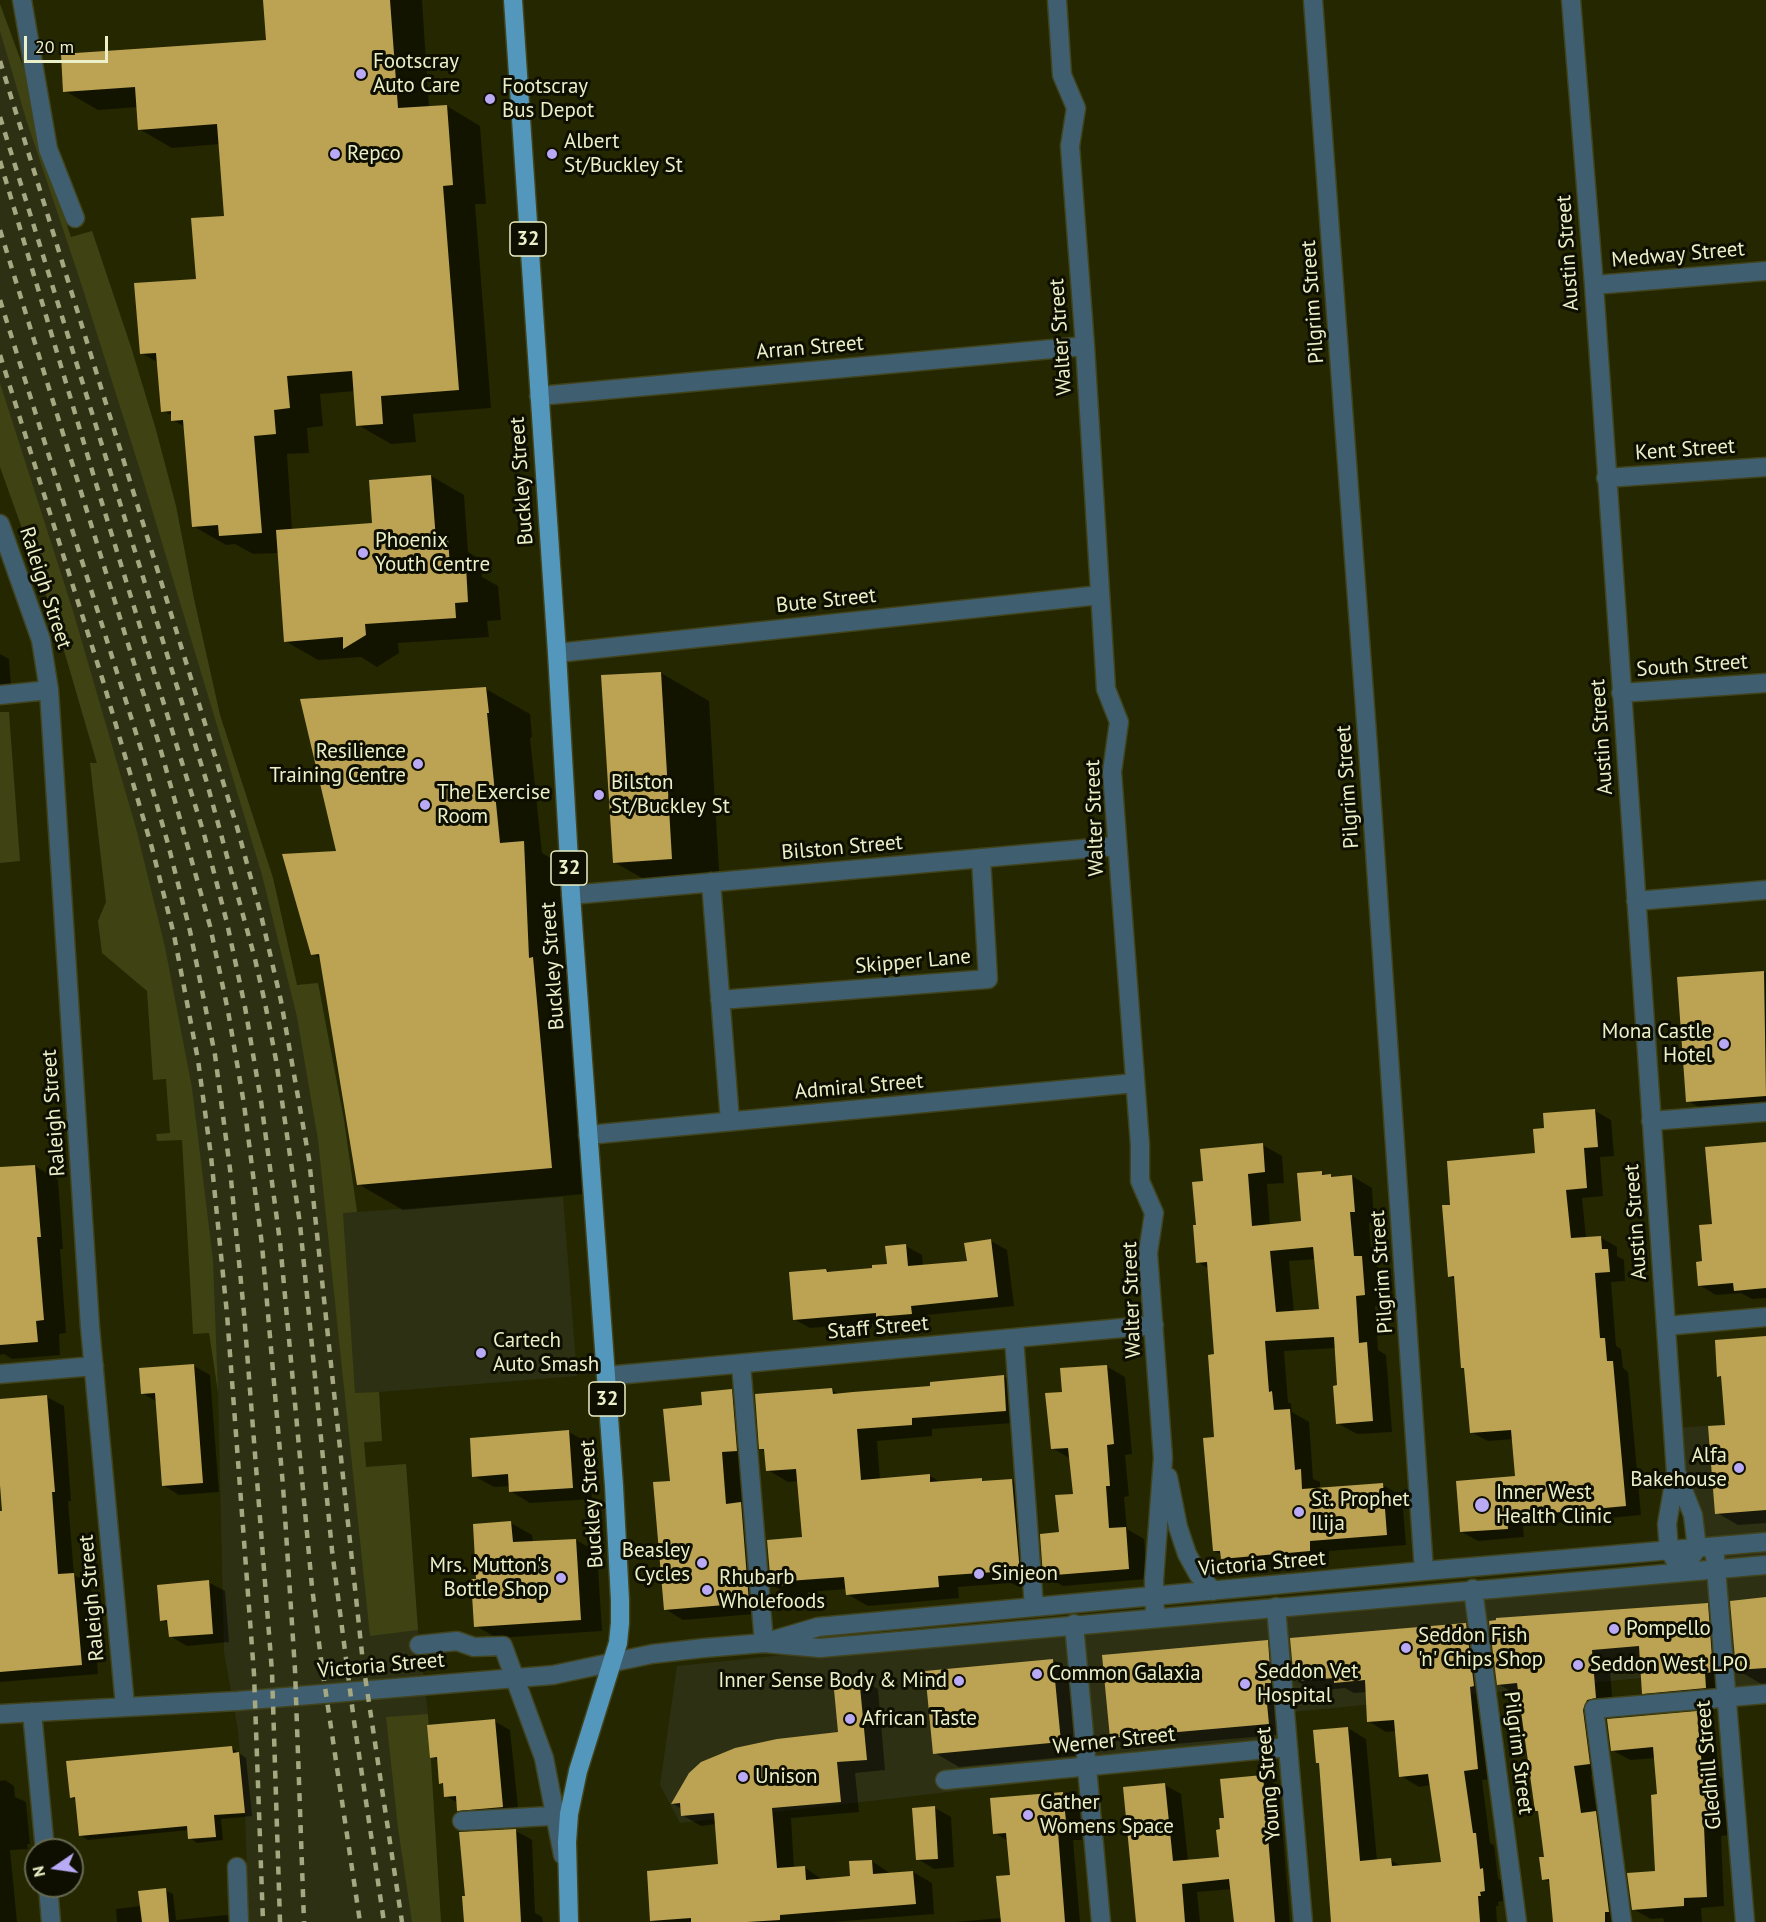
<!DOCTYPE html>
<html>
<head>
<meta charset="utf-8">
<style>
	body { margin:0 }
	#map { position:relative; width:1766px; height:1922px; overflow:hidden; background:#252700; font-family:"PT Sans",sans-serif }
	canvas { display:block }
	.north { position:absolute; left:24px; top:1838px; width:60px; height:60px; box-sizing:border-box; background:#0e0f00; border:2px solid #666950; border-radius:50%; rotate:257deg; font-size:16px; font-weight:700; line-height:24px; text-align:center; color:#ebf0c8 }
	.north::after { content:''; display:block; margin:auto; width:21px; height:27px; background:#baaaf6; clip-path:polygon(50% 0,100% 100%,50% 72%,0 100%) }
	.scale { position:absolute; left:24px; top:36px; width:84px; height:27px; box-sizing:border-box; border:3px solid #ebf0c8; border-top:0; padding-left:8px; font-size:18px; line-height:21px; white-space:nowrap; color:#ebf0c8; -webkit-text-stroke:4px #0e0f00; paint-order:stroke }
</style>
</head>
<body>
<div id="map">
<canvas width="1766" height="1922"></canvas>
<div class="north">N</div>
<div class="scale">20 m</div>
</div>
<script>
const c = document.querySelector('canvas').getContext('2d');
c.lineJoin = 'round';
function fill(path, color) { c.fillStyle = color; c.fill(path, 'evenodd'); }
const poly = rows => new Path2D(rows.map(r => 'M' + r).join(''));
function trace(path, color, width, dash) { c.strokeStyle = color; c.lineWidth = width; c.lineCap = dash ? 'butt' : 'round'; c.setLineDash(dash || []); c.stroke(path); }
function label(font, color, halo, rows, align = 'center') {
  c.font = font + ' "PT Sans",sans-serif'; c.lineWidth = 6; c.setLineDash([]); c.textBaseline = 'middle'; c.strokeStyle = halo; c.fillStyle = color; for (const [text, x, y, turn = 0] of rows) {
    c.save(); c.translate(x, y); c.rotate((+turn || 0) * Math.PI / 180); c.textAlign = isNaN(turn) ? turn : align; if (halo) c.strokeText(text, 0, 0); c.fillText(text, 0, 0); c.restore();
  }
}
const built = poly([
	[0,4,40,146,71,237,92,231,131,347,156,430,176,506,194,599,220,715,273,878,297,985,318,983,344,1120,357,1212,563,1197,577,1376,379,1392,382,1441,364,1443,366,1467,406,1464,418,1630,428,1714,441,1922,249,1922,245,1813,238,1730,224,1652,218,1392,165,1000,56,623,0,467],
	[1766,1421,1766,1700,1738,1701,1734,1669,1292,1712,1295,1752,680,1823,660,1785,677,1666,1689,1562,1678,1428]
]);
const green = poly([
	[0,4,28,80,40,146,71,237,92,231,131,347,156,430,176,506,194,599,220,715,273,878,297,985,318,983,344,1120,357,1212,343,1213,355,1393,379,1392,382,1441,364,1442,366,1467,406,1464,418,1630,370,1636,318,1140,297,1017,262,875,141,473,79,277,26,119,0,31],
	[0,383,73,611,136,828,165,947,192,1088,213,1260,218,1392,209,1333,193,1334,182,1140,157,1141,156,1134,170,1133,166,1079,153,1080,147,991,102,953,98,921,106,902,90,763,97,763,56,623,0,467],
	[0,712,9,712,20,861,0,863],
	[428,1714,441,1922,412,1922,398,1828,386,1717]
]);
const shadow = poly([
	[264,0,422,0,429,108,447,106,480,126,486,204,475,204,491,408,413,414,416,442,391,444,358,425,355,391,320,394,323,426,307,428,309,453,287,454,292,530,373,524,431,476,464,495,468,552,481,560,482,577,498,586,501,620,487,621,489,637,398,643,399,653,377,667,361,657,318,660,285,641,279,553,253,554,235,544,226,545,193,526,185,427,173,420,173,416,163,411,159,363,141,353,197,280,226,217,220,144,172,148,139,129,138,107,98,110,65,91,267,41],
	[0,654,9,659,11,687,0,691],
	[661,673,709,701,720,886,663,890,614,862],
	[486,689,530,714,532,737,530,738,542,853,568,868,595,1193,403,1210,358,1184,321,959,313,954,338,852],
	[1764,972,1766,973,1766,1106,1704,1110,1688,1101,1678,979],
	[1594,1110,1611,1120,1614,1156,1600,1157,1603,1196,1582,1198,1586,1238,1600,1237,1617,1247,1617,1256,1624,1260,1625,1281,1611,1282,1616,1346,1621,1349,1623,1368,1628,1372,1641,1515,1523,1526,1524,1537,1478,1541,1462,1532,1516,1478,1513,1439,1488,1441,1471,1432,1466,1369,1463,1367,1456,1280,1449,1276,1452,1206,1537,1155,1546,1129],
	[1766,1143,1766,1298,1752,1299,1741,1293,1716,1295,1699,1285,1714,1226],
	[1263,1145,1282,1156,1284,1183,1267,1184,1270,1225,1303,1223,1321,1173,1335,1178,1352,1176,1372,1188,1374,1223,1369,1223,1372,1263,1381,1269,1384,1305,1375,1306,1378,1350,1386,1355,1392,1432,1357,1434,1337,1423,1339,1387,1336,1348,1284,1351,1288,1402,1291,1404,1292,1412,1309,1422,1313,1479,1320,1482,1320,1490,1383,1485,1402,1496,1406,1545,1329,1551,1329,1562,1242,1569,1222,1558,1222,1555,1214,1551,1216,1356,1209,1269,1198,1262,1197,1226,1205,1182],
	[1316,1259,1320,1310,1294,1312,1289,1261],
	[35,1166,58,1180,63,1249,60,1249,66,1333,59,1334,60,1355,12,1359,4,1354,0,1355,0,1169],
	[991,1241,1007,1250,1014,1306,927,1315,928,1323,894,1325,888,1322,810,1328,794,1319,826,1270,831,1273,874,1270,888,1265,906,1246,922,1255,923,1266,969,1262],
	[1766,1337,1766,1523,1738,1525,1717,1513,1727,1427,1723,1378,1718,1376],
	[194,1366,210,1375,219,1492,179,1495,163,1485,157,1402,142,1393],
	[1106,1366,1125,1377,1132,1454,1125,1455,1129,1496,1124,1497,1127,1529,1144,1539,1147,1579,1063,1586,1044,1575,1074,1495,1071,1459,1052,1448,1064,1393],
	[1003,1376,1024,1388,1026,1422,932,1429,932,1436,877,1441,880,1480,930,1476,942,1483,982,1480,986,1482,1011,1480,1032,1492,1040,1585,1017,1586,1011,1583,958,1587,959,1598,868,1606,847,1594,847,1589,808,1592,808,1596,793,1597,772,1585,804,1538,799,1481,788,1482,768,1470,766,1452,761,1449,832,1390,840,1395,931,1387],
	[731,1391,749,1401,754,1461,740,1462,743,1506,758,1514,767,1613,683,1620,665,1609,672,1482,704,1407],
	[47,1397,64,1406,71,1501,68,1501,74,1575,91,1584,98,1674,0,1682,0,1513,4,1512,0,1471,0,1400],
	[569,1432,589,1443,592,1499,530,1503,510,1491,510,1486,494,1487,474,1476],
	[511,1523,532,1535,533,1543,576,1540,597,1552,602,1631,497,1638,476,1626,478,1580],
	[208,1582,225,1591,229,1642,187,1646,170,1636,169,1624,162,1620],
	[1766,1599,1766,1685,1765,1686,1737,1670],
	[1707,1604,1725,1614,1723,1697,1661,1703,1644,1693,1641,1657,1609,1659,1613,1707,1600,1720,1607,1773,1591,1775,1597,1813,1613,1823,1622,1922,1555,1922,1551,1883,1544,1879,1546,1858,1539,1812,1536,1810,1520,1694,1516,1694,1498,1684],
	[1466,1624,1484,1635,1496,1779,1482,1780,1490,1843,1494,1845,1498,1879,1501,1880,1503,1901,1498,1902,1499,1906,1496,1906,1497,1922,1333,1922,1319,1763,1318,1762,1348,1728,1366,1739,1377,1861,1390,1860,1403,1867,1442,1863,1431,1785,1419,1787,1401,1776,1396,1731,1386,1732,1368,1721,1367,1692,1354,1693,1345,1688,1313,1691,1295,1680],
	[1267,1642,1286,1652,1287,1734,1130,1748,1111,1737],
	[1053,1660,1077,1675,1085,1755,959,1767,935,1753],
	[859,1678,878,1689,885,1770,855,1773,859,1812,791,1818,794,1868,804,1867,823,1880,851,1878,872,1861,891,1874,913,1872,932,1883,934,1914,833,1922,655,1922,652,1920,719,1866,716,1824,701,1826,682,1815,682,1809,673,1804,690,1774,840,1734],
	[1696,1713,1714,1723,1719,1776,1722,1778,1723,1800,1727,1802,1729,1835,1721,1836,1724,1906,1701,1908,1702,1922,1664,1922,1663,1918,1651,1919,1633,1909,1657,1873,1658,1796,1656,1758,1630,1760,1612,1750],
	[494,1721,510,1730,519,1816,475,1820,459,1810,458,1803,446,1796,445,1785,440,1783,439,1761,432,1757],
	[232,1748,246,1758,252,1816,221,1819,223,1840,197,1843,190,1838,189,1830,88,1840,80,1835,76,1800,71,1797],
	[1262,1776,1279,1786,1290,1922,1235,1922,1232,1889,1197,1892,1200,1922,1137,1922,1165,1785,1181,1794,1188,1861,1221,1858,1221,1831,1226,1819],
	[5,1780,14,1786,15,1797,26,1802,30,1844,27,1844,28,1849,10,1850,17,1922,0,1922,0,1781],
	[1063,1793,1079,1803,1082,1840,1073,1840,1080,1922,955,1922,1002,1918,1011,1876,1008,1841,995,1833],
	[935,1808,951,1817,954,1867,934,1869,918,1859],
	[516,1831,532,1840,535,1913,542,1917,543,1922,465,1922,467,1897],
	[165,1890,173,1894,176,1920,227,1915,235,1919,235,1922,117,1922,116,1909,141,1906]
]);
const building = poly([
	[263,0,390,0,398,108,447,105,453,185,443,186,459,390,381,396,383,424,356,426,352,371,287,376,290,408,274,410,276,434,254,436,262,533,219,536,218,525,192,527,183,420,171,421,171,411,161,412,156,353,140,354,134,283,196,279,191,218,224,216,217,124,138,130,135,87,63,92,61,54,266,40],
	[431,475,436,540,448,539,450,567,466,566,468,602,455,603,456,618,365,624,366,635,343,649,343,637,284,642,276,530,372,523,369,480],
	[661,672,672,859,613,863,601,675],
	[486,687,489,713,487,713,500,843,524,841,529,958,533,957,552,1168,357,1185,319,954,311,955,282,854,336,851,300,699],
	[1764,971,1766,1096,1686,1102,1677,977],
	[1595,1109,1598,1147,1584,1148,1587,1188,1566,1190,1571,1238,1601,1236,1602,1249,1608,1249,1610,1272,1595,1273,1600,1338,1605,1338,1607,1361,1613,1361,1626,1506,1507,1517,1508,1529,1460,1532,1456,1481,1515,1476,1511,1430,1470,1433,1464,1368,1461,1368,1454,1276,1448,1277,1442,1205,1450,1205,1447,1161,1535,1153,1533,1129,1544,1128,1543,1113],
	[1766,1142,1766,1288,1734,1291,1733,1283,1698,1286,1696,1262,1702,1261,1699,1225,1712,1224,1705,1147],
	[1263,1143,1265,1172,1248,1174,1252,1226,1301,1221,1297,1173,1322,1171,1322,1175,1331,1174,1331,1177,1352,1175,1355,1212,1350,1212,1354,1256,1362,1256,1365,1295,1356,1296,1359,1343,1367,1342,1373,1421,1336,1424,1333,1386,1337,1385,1334,1337,1265,1341,1269,1392,1272,1391,1274,1410,1290,1409,1295,1470,1301,1469,1302,1489,1383,1483,1387,1535,1310,1541,1310,1551,1221,1559,1220,1551,1213,1551,1203,1438,1214,1437,1208,1355,1214,1354,1207,1262,1196,1263,1193,1225,1196,1225,1192,1182,1203,1181,1200,1149],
	[1313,1247,1319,1309,1276,1312,1270,1251],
	[35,1165,41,1237,37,1237,44,1320,36,1321,38,1342,0,1345,0,1167],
	[991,1239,998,1297,911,1306,912,1314,876,1317,876,1313,793,1320,789,1272,826,1269,827,1272,872,1268,872,1265,887,1264,885,1246,906,1244,908,1266,967,1261,964,1243],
	[1766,1336,1766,1510,1715,1514,1708,1426,1725,1425,1721,1376,1717,1377,1715,1340],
	[194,1364,203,1483,162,1486,155,1393,141,1394,139,1368],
	[1107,1365,1114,1444,1107,1445,1110,1486,1106,1486,1109,1528,1126,1527,1129,1569,1043,1576,1040,1534,1059,1532,1055,1495,1073,1494,1068,1448,1051,1449,1045,1393,1062,1392,1060,1368],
	[1004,1375,1006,1411,912,1418,912,1425,857,1429,861,1480,930,1474,930,1482,982,1478,982,1481,1012,1479,1020,1573,995,1575,994,1572,938,1576,939,1587,846,1595,844,1577,788,1581,788,1585,771,1586,767,1540,802,1537,796,1469,766,1471,764,1449,759,1449,755,1394,832,1388,833,1394,853,1392,930,1386,930,1382],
	[732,1389,737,1451,722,1452,726,1504,741,1502,749,1603,664,1610,653,1482,670,1481,663,1409,702,1405,701,1392],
	[47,1395,55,1492,52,1492,58,1574,74,1573,82,1665,0,1672,0,1511,2,1511,0,1485,0,1399],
	[569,1430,573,1488,509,1492,508,1474,472,1477,470,1438],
	[511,1521,513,1542,576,1539,581,1620,474,1627,471,1579,476,1579,473,1524],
	[209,1580,213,1634,169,1637,167,1620,160,1621,157,1585],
	[1766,1597,1766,1668,1736,1670,1730,1601],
	[1708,1603,1713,1672,1705,1673,1706,1688,1642,1694,1639,1646,1592,1650,1596,1698,1587,1700,1583,1710,1590,1764,1574,1766,1581,1813,1596,1811,1609,1912,1605,1912,1605,1922,1553,1922,1549,1879,1542,1880,1539,1857,1544,1857,1538,1811,1535,1811,1517,1683,1497,1685,1489,1621,1496,1620,1496,1618],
	[1466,1623,1474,1686,1470,1687,1478,1769,1464,1771,1473,1833,1476,1833,1480,1869,1483,1868,1485,1891,1480,1892,1481,1896,1478,1896,1480,1922,1331,1922,1319,1763,1316,1763,1313,1730,1348,1727,1360,1861,1391,1858,1392,1866,1441,1862,1428,1774,1399,1777,1394,1720,1367,1722,1365,1680,1334,1683,1334,1678,1294,1681,1290,1638],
	[1268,1640,1271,1683,1265,1683,1269,1724,1110,1738,1102,1655],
	[1053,1659,1061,1742,933,1754,925,1671],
	[859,1676,867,1760,837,1762,841,1802,772,1808,777,1868,805,1866,806,1880,850,1876,849,1861,872,1860,873,1874,913,1871,916,1904,780,1915,780,1920,747,1922,691,1922,691,1918,650,1921,647,1871,718,1864,714,1813,681,1816,680,1803,671,1804,689,1773,701,1762,735,1748,777,1739,838,1732,833,1679],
	[1697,1711,1702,1767,1705,1767,1706,1790,1709,1790,1712,1826,1704,1826,1707,1897,1684,1898,1684,1906,1632,1910,1627,1873,1655,1871,1651,1795,1657,1794,1653,1747,1611,1751,1607,1719],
	[495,1719,503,1807,457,1811,456,1796,444,1797,443,1783,439,1784,437,1757,430,1758,427,1725],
	[232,1746,233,1753,239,1752,245,1813,214,1815,216,1837,188,1839,187,1826,79,1836,75,1797,70,1798,66,1761],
	[1263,1775,1275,1922,1234,1922,1229,1879,1182,1884,1185,1922,1136,1922,1123,1787,1165,1783,1173,1861,1219,1857,1216,1830,1220,1829,1219,1818,1224,1818,1220,1779],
	[1063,1792,1067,1831,1058,1832,1065,1922,1001,1922,996,1876,1010,1875,1006,1833,993,1834,990,1798],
	[935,1806,938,1859,916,1860,912,1808],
	[516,1829,521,1922,464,1922,462,1896,465,1896,459,1832],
	[166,1888,169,1922,142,1922,138,1891]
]);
const minor = poly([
	[22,0,48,149,75,218],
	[1057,0,1062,75,1076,108,1070,146,1085,346,1106,689,1119,722,1112,772,1140,1145,1140,1181,1154,1213,1148,1253,1163,1458,1154,1580,1155,1617],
	[1313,0,1368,748,1424,1571],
	[1571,0,1594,285,1676,1472,1667,1524,1669,1550,1682,1572,1697,1548,1693,1515,1676,1472],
	[1594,285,1766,271],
	[539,396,1085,346],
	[1606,478,1766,467],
	[0,524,41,640,49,690,90,1327,125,1706],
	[557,653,1100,595],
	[1621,693,1766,683],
	[0,695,49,690],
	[711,882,730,1121],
	[571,895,1116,846],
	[1636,901,1766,890],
	[720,1000,988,979,981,858],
	[1651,1121,1766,1112],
	[588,1135,1135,1083],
	[1666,1326,1766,1317],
	[1014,1338,1034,1607],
	[741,1364,764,1643],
	[0,1374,94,1366],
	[606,1376,1154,1325],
	[1168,1477,1178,1527,1187,1554,1198,1574,1213,1591],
	[1715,1556,1745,1922],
	[1473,1589,1517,1922],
	[1276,1607,1303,1922],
	[1074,1624,1101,1922],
	[774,1640,818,1627,1424,1571,1766,1542],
	[419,1645,457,1641,474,1647,503,1646,544,1758,563,1855],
	[32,1712,45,1850],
	[0,1714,237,1701,553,1675,652,1654,704,1648,764,1643,820,1648,1766,1565],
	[945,1780,1288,1747],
	[462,1821,567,1815],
	[237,1867,239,1922],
	[48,1886,51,1922],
	[1622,1922,1594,1709,1766,1694]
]);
const major = poly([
	[513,0,557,653,571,895,614,1486,620,1600,620,1623,618,1643,578,1771,569,1814,567,1842,569,1922]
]);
const rail = poly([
	[0,61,237,827,261,915,281,1001,309,1159,363,1663,402,1922],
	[0,117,207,783,255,959,265,1003,276,1060,300,1224,332,1550,354,1721,384,1922],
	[0,161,94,477,204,834,227,923,245,1007,261,1101,280,1242,312,1587,322,1667,360,1922],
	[0,230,159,744,210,926,228,1011,244,1104,262,1245,283,1486,295,1670,304,1922],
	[0,300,141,749,168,844,190,931,215,1055,230,1169,244,1313,272,1672,280,1922],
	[0,355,103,681,152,848,174,935,198,1060,211,1156,227,1314,254,1674,263,1922]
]);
const markers = [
	[361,74,6,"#baaaf6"],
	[490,99,6,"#baaaf6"],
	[335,154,6,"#baaaf6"],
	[552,154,6,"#baaaf6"],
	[363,553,6,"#baaaf6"],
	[418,764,6,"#baaaf6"],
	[599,795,6,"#baaaf6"],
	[425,805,6,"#baaaf6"],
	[1724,1044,6,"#baaaf6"],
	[481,1353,6,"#baaaf6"],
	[1739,1468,6,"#baaaf6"],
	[1482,1505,8,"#baaaf6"],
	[1299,1512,6,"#baaaf6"],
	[702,1563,6,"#baaaf6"],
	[979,1574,6,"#baaaf6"],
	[561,1578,6,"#baaaf6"],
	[707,1590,6,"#baaaf6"],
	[1614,1629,6,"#baaaf6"],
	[1406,1648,6,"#baaaf6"],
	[1578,1665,6,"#baaaf6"],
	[1037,1674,6,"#baaaf6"],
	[959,1681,6,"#baaaf6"],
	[1245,1684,6,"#baaaf6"],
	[850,1719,6,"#baaaf6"],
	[743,1777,6,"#baaaf6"],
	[1028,1815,6,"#baaaf6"]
];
const shields = [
	[528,239,36],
	[569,868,36],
	[607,1399,36]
];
const shieldNames = [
	["32",528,239],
	["32",569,868],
	["32",607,1399]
];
const poiNames = [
	["Footscray",373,62],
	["Auto Care",373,86],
	["Footscray",502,87],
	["Bus Depot",502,111],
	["Albert",564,142],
	["St/Buckley St",564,166],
	["Repco",347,154],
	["Phoenix",375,541],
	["Youth Centre",375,565],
	["Resilience",406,752,"right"],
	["Training Centre",406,776,"right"],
	["Bilston",611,783],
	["St/Buckley St",611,807],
	["The Exercise",437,793],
	["Room",437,817],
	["Mona Castle",1712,1032,"right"],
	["Hotel",1712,1056,"right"],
	["Cartech",493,1341],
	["Auto Smash",493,1365],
	["Alfa",1727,1456,"right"],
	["Bakehouse",1727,1480,"right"],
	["Inner West",1496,1493],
	["Health Clinic",1496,1517],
	["St. Prophet",1311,1500],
	["Ilija",1311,1524],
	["Beasley",690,1551,"right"],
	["Cycles",690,1575,"right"],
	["Mrs. Mutton's",549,1566,"right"],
	["Bottle Shop",549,1590,"right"],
	["Sinjeon",991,1574],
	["Rhubarb",719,1578],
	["Wholefoods",719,1602],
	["Pompello",1626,1629],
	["Seddon Fish",1418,1636],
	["'n' Chips Shop",1418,1660],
	["Seddon West LPO",1590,1665],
	["Seddon Vet",1257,1672],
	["Hospital",1257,1696],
	["Common Galaxia",1049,1674],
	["Inner Sense Body & Mind",947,1681,"right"],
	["African Taste",862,1719],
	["Unison",755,1777],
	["Gather",1040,1803],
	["Womens Space",1040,1827]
];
const streetNames = [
	["Austin Street",1568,253,-94],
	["Medway Street",1678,255,-5],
	["Pilgrim Street",1313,302,-94],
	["Walter Street",1061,337,-94],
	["Arran Street",810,348,-5],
	["Kent Street",1685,450,-4],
	["Buckley Street",522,481,-94],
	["Raleigh Street",45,588,72],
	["Bute Street",826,601,-6],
	["South Street",1692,666,-4],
	["Austin Street",1602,737,-94],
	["Pilgrim Street",1348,787,-94],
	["Walter Street",1095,818,-92],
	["Bilston Street",842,848,-5],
	["Skipper Lane",913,962,-5],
	["Buckley Street",553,966,-94],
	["Admiral Street",859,1087,-5],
	["Raleigh Street",54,1113,-94],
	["Austin Street",1636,1222,-94],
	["Pilgrim Street",1382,1272,-94],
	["Walter Street",1132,1300,-92],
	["Staff Street",878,1328,-5],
	["Buckley Street",592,1504,-94],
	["Victoria Street",1262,1564,-5],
	["Raleigh Street",92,1598,-95],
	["Victoria Street",381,1666,-5],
	["Werner Street",1114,1741,-6],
	["Pilgrim Street",1518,1753,83],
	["Gledhill Street",1709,1765,-95],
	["Young Street",1269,1784,-95]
];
fill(built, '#2e3014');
fill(green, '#3f4212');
fill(shadow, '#0007');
fill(building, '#bba353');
trace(minor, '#41431c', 21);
trace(major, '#41431c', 21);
trace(minor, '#3f5f70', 18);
trace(major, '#5398bc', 18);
trace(rail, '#a5a881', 4.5, [8, 8]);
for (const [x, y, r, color] of markers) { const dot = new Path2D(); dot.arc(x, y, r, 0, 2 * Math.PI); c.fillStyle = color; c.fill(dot); trace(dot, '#0e0f00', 2); }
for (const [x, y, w] of shields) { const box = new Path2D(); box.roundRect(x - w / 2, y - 17, w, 34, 4.5); c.fillStyle = '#0e0f00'; c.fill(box); trace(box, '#ebf0c8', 1.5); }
label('bold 20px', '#ebf0c8', null, shieldNames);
label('21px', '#ebf0c8', '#0e0f00', poiNames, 'left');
label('21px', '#ebf0c8', '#0e0f00', streetNames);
</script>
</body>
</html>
